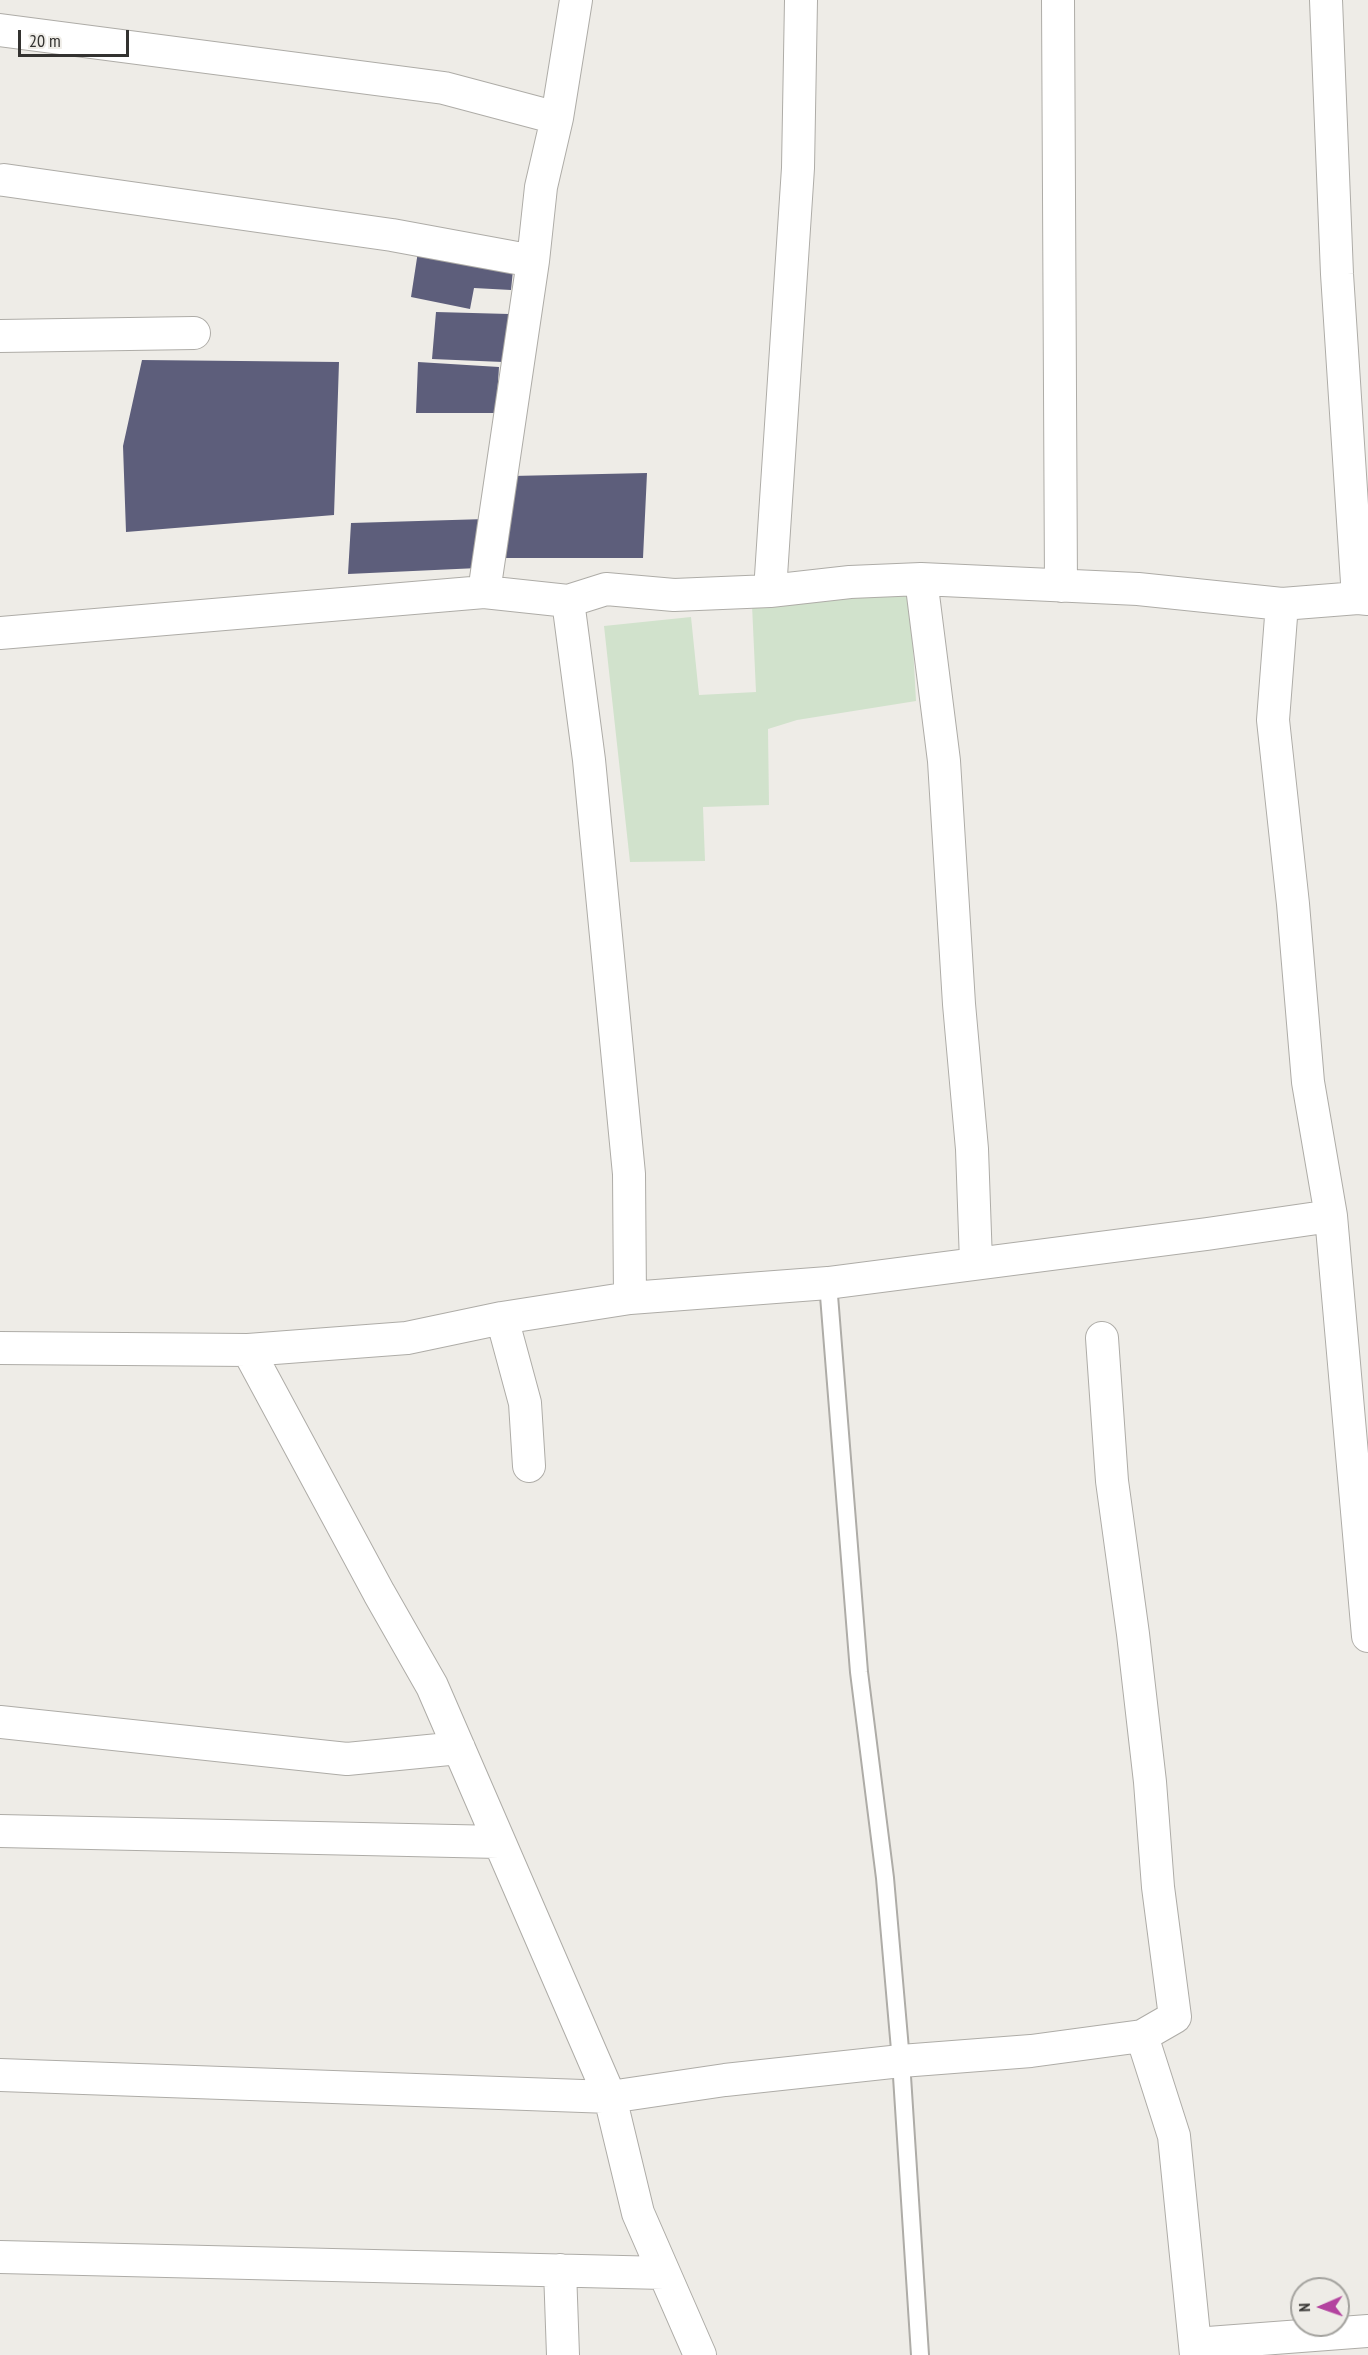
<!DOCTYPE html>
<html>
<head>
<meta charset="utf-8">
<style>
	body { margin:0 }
	#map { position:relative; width:1368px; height:2355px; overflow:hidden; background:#eeece7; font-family:"PT Sans Narrow",sans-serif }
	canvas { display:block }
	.north { position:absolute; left:1290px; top:2277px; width:60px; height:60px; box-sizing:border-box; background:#eeece7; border:2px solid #a3a29e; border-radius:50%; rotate:268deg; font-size:16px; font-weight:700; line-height:24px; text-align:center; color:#333230 }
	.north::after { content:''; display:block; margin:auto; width:21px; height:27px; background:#b3439f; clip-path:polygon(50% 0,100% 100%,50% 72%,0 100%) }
	.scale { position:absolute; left:18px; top:30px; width:111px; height:27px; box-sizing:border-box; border:3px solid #333230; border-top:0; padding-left:8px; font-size:18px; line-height:21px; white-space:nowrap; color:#333230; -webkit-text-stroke:4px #eeece7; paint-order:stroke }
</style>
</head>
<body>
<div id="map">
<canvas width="1368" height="2355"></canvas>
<div class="north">N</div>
<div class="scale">20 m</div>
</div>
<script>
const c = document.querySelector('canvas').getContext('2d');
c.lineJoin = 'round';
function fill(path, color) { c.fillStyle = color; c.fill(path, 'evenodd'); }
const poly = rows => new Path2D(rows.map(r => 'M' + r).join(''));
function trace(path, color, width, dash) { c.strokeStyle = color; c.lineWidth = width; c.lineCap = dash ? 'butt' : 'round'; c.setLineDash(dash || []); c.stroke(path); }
const green = poly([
	[910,592,916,701,797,720,768,729,769,805,703,807,705,861,630,862,604,626,691,617,699,695,756,692,752,605]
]);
const building = poly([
	[419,245,514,260,511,290,474,288,470,309,411,297],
	[436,312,509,314,503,362,432,359],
	[142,360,339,362,334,515,126,532,123,446],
	[418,362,499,367,496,413,416,413],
	[647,473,643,558,500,558,512,476],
	[486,519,478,568,348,574,351,523]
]);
const service = poly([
	[828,1283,859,1672,885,1878,901,2061,920,2355]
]);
const minor = poly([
	[1058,0,1061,586],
	[1326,0,1337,274,1358,598],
	[0,30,444,88,557,118],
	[4,180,392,235,533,261],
	[0,336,194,333],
	[921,579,944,761,959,1004,972,1149,976,1262],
	[770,591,798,168,801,0],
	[484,592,533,261,541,187,557,118,576,0],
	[568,601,589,760,629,1174,630,1298],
	[1282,604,1273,720,1293,904,1308,1082,1331,1216,1368,1636],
	[0,633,484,592,568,601,606,589,674,595,770,591,850,582,921,579,1138,589,1282,604,1358,598,1368,599],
	[502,1318,525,1403,529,1466],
	[0,1348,248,1350,407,1338,502,1318,630,1298,828,1283,1207,1234,1331,1216],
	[248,1350,379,1593,432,1686,610,2097,638,2213,700,2355],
	[0,1722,347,1759,459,1748],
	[0,1831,499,1842],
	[1142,2036,1174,2136,1196,2355],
	[0,2075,610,2097,725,2080,901,2061,1031,2051,1142,2036,1175,2017,1158,1887,1150,1782,1133,1634,1112,1481,1102,1338],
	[0,2257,664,2273],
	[560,2270,563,2355],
	[1195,2344,1368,2331]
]);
fill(green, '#d1e2cc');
fill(building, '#5d5e7b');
trace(service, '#aeaca7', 20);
trace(minor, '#aeaca7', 34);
trace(service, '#fff', 16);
trace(minor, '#fff', 32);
</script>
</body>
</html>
